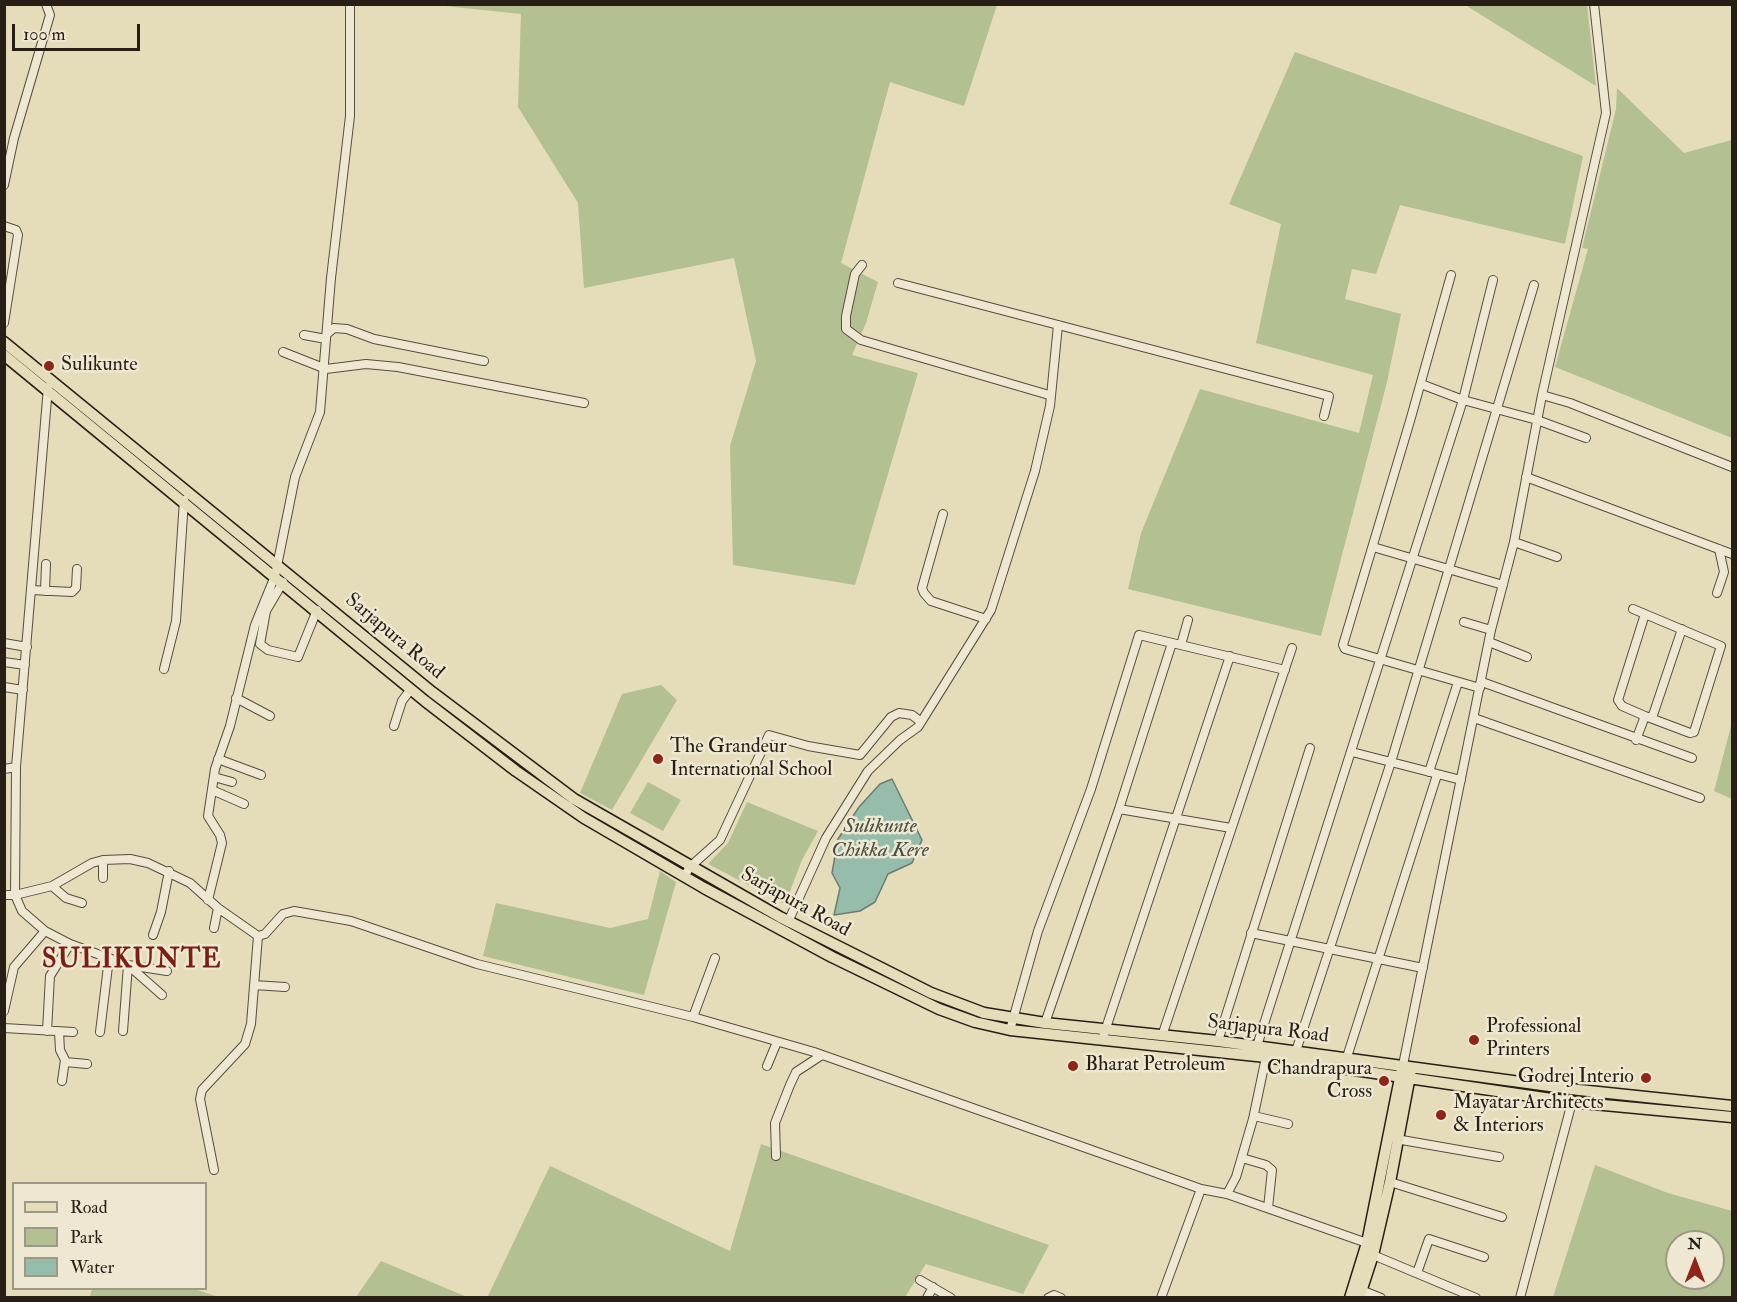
<!DOCTYPE html>
<html>
<head>
<meta charset="utf-8">
<style>
	body { margin:0 }
	#map { position:relative; width:1737px; height:1302px; overflow:hidden; background:#e5dcba; font-family:"IM FELL Double Pica",serif }
	canvas { display:block }
	.frame { position:absolute; inset:0; border:6px solid #271f15; pointer-events:none }
	.legend { position:absolute; left:12px; top:1182px; width:195px; height:108px; box-sizing:border-box; background:#eee8d2; border:2px solid #9e9886; margin:0; padding:8px 10px; list-style:none; font-size:18px; color:#271f15 }
	.legend li { display:flex; align-items:center; gap:12px; height:30px }
	.legend b { width:30px; border:2px solid #9e9886 }
	.north { position:absolute; left:1665px; top:1230px; width:60px; height:60px; box-sizing:border-box; background:#eee8d2; border:2px solid #9e9886; border-radius:50%; rotate:0deg; font-size:16px; font-weight:700; line-height:24px; text-align:center; color:#271f15 }
	.north::after { content:''; display:block; margin:auto; width:21px; height:27px; background:#8f2418; clip-path:polygon(50% 0,100% 100%,50% 72%,0 100%) }
	.scale { position:absolute; left:12px; top:24px; width:128px; height:27px; box-sizing:border-box; border:3px solid #271f15; border-top:0; padding-left:8px; font-size:18px; line-height:21px; white-space:nowrap; color:#271f15; -webkit-text-stroke:4px #eee8d2; paint-order:stroke }
</style>
</head>
<body>
<div id="map">
<canvas width="1737" height="1302"></canvas>
<div class="frame"></div>
<ul class="legend">
<li><b style="height:8px;background:#e5dcba"></b>Road</li>
<li><b style="height:16px;background:#b3c091"></b>Park</li>
<li><b style="height:16px;background:#96bcab"></b>Water</li>
</ul>
<div class="north">N</div>
<div class="scale">100 m</div>
</div>
<script>
const c = document.querySelector('canvas').getContext('2d');
c.lineJoin = 'round';
function fill(path, color) { c.fillStyle = color; c.fill(path, 'evenodd'); }
const poly = rows => new Path2D(rows.map(r => 'M' + r).join(''));
function trace(path, color, width, dash) { c.strokeStyle = color; c.lineWidth = width; c.lineCap = dash ? 'butt' : 'round'; c.setLineDash(dash || []); c.stroke(path); }
function label(font, color, halo, rows, align = 'center') {
  c.font = font + ' "IM FELL Double Pica",serif'; c.lineWidth = 5; c.setLineDash([]); c.textBaseline = 'middle'; c.strokeStyle = halo; c.fillStyle = color; for (const [text, x, y, turn = 0] of rows) {
    c.save(); c.translate(x, y); c.rotate((+turn || 0) * Math.PI / 180); c.textAlign = isNaN(turn) ? turn : align; if (halo) c.strokeText(text, 0, 0); c.fillText(text, 0, 0); c.restore();
  }
}
const green = poly([
	[435,5,997,5,964,106,890,82,841,263,878,282,866,323,852,355,918,373,855,585,733,565,730,446,756,361,734,258,584,288,578,203,518,107,521,14],
	[1465,5,1587,5,1596,86],
	[1295,52,1583,156,1565,244,1400,205,1376,274,1352,269,1345,299,1401,314,1387,382,1321,636,1128,589,1141,533,1200,389,1359,433,1373,375,1256,343,1281,224,1229,204],
	[1617,88,1684,153,1732,140,1732,438,1555,367,1588,249,1582,248,1616,109],
	[661,685,677,700,612,810,580,793,622,694],
	[1732,722,1732,799,1714,791],
	[648,782,681,800,663,831,630,813],
	[747,802,818,831,802,860,785,904,708,864,728,843],
	[660,871,676,882,644,995,483,956,496,903,610,928,648,919],
	[761,1144,1049,1245,1023,1294,926,1264,905,1297,487,1298,550,1166,730,1251],
	[1595,1165,1668,1193,1732,1211,1732,1297,1553,1297],
	[1677,1242,1713,1242,1713,1278,1677,1278],
	[381,1261,467,1297,356,1297],
	[92,1288,194,1289,219,1297,90,1297]
]);
const water = poly([
	[892,779,922,840,912,863,888,874,875,902,860,911,834,915,840,888,832,873,838,839,859,807,880,784,892,779]
]);
const minor = poly([
	[4,185,14,138,50,15,46,4],
	[4,226,16,230,18,235,4,323],
	[862,265,855,274,846,316,846,329,861,340,1049,395],
	[1451,275,1410,421,1343,645,1345,649,1480,688],
	[898,283,1329,396,1324,416],
	[327,334,334,328,347,329,374,339,484,361],
	[304,335,326,339],
	[283,352,326,369,366,364,398,367,584,403],
	[1421,384,1463,400,1537,420,1586,438],
	[48,387,16,767,15,895,22,911,45,931,70,944,128,965,162,995],
	[1542,395,1570,403,1732,467],
	[1526,477,1732,554],
	[943,514,922,588,924,593,931,601,986,619],
	[1514,542,1557,557],
	[1373,547,1503,585],
	[283,582,266,611,260,644,268,650,298,657,317,610],
	[31,590,72,592,76,588,77,569],
	[45,591,46,564],
	[1717,593,1724,572,1719,549],
	[1633,609,1721,646,1694,732,1690,733,1645,716],
	[1464,622,1491,630],
	[1489,642,1527,657],
	[4,643,27,647],
	[1181,645,1188,620],
	[4,662,25,665],
	[164,669,176,621,184,500],
	[1482,682,1692,758],
	[4,687,23,690],
	[236,698,270,716],
	[1474,718,1700,798],
	[1652,718,1682,629],
	[394,726,402,701,411,689],
	[1636,740,1645,716,1622,706,1618,700,1645,614],
	[1352,752,1461,780],
	[218,759,261,775],
	[4,769,16,767],
	[1429,772,1458,682],
	[214,777,232,782],
	[212,790,244,804],
	[1119,809,1231,828],
	[103,860,103,878],
	[684,876,691,866,720,840,769,735,808,746,860,755,891,717,899,713,912,715,921,722],
	[52,886,66,898,82,903],
	[4,895,15,895,52,886,92,863,103,860,130,859,148,863,190,883,218,908,258,936,265,934,283,914,294,911,351,921,477,964,693,1017,814,1052,1137,1166,1201,1189,1227,1194,1367,1243],
	[208,900,222,843,220,835,208,816,215,769,230,726,255,625,275,576,295,477,320,412,331,278,350,116,350,4],
	[788,922,826,838,868,771,900,740,918,727,991,610,1035,471,1050,406,1058,325],
	[214,928,218,908],
	[1251,933,1423,968],
	[153,935,161,912,169,871],
	[254,985,285,987],
	[4,1011,14,967,45,931],
	[693,1017,715,958],
	[1045,1023,1119,809,1172,643],
	[4,1028,73,1032],
	[1010,1030,1038,931,1091,789,1139,635,1285,670],
	[47,1031,50,976,70,944],
	[123,1031,128,965,167,971],
	[59,1032,60,1050,65,1060,62,1081],
	[100,1032,109,958],
	[1104,1034,1230,656],
	[1162,1036,1292,648],
	[1218,1041,1310,748],
	[1257,1046,1463,400,1493,280],
	[1296,1051,1391,762,1534,285],
	[1347,1057,1437,775],
	[65,1062,87,1064],
	[1403,1065,1491,630,1514,542,1542,395,1606,113,1594,4],
	[767,1066,777,1042],
	[1254,1116,1288,1124],
	[1396,1139,1499,1157],
	[776,1156,775,1123,790,1085,796,1072,822,1055],
	[1242,1158,1266,1165,1272,1170,1268,1208],
	[214,1170,200,1099,202,1090,245,1044,251,1024,258,936],
	[1390,1182,1502,1217],
	[1227,1194,1236,1177,1253,1119,1266,1057],
	[1373,1255,1476,1298],
	[1417,1273,1429,1239,1484,1257],
	[920,1280,951,1298],
	[1361,1290,1381,1298],
	[927,1298,933,1287],
	[1048,1298,1054,1295,1061,1298],
	[1161,1298,1201,1189],
	[1520,1298,1572,1102]
]);
const major = poly([
	[4,342,432,692,574,799,780,917,931,993,984,1013,1045,1023,1218,1041,1579,1090,1732,1106],
	[4,355,425,701,516,771,584,818,704,888,832,957,939,1009,975,1022,1010,1030,1266,1057,1572,1102,1732,1117],
	[1350,1298,1367,1243,1402,1068],
	[1359,1298,1373,1255,1390,1182,1411,1070]
]);
const markers = [
	[49,366,6,"#8f2418"],
	[658,759,6,"#8f2418"],
	[1474,1040,6,"#8f2418"],
	[1073,1066,6,"#8f2418"],
	[1646,1078,6,"#8f2418"],
	[1384,1081,6,"#8f2418"],
	[1441,1115,6,"#8f2418"]
];
const poiNames = [
	["Sulikunte",61,366],
	["The Grandeur",670,748],
	["International School",670,771],
	["Professional",1486,1028],
	["Printers",1486,1051],
	["Bharat Petroleum",1085,1066],
	["Chandrapura",1372,1070,"right"],
	["Cross",1372,1093,"right"],
	["Godrej Interio",1634,1078,"right"],
	["Mayatar Architects",1453,1104],
	["& Interiors",1453,1127]
];
const streetNames = [
	["Sarjapura Road",394,637,40],
	["Sarjapura Road",795,903,29],
	["Sarjapura Road",1268,1030,7]
];
const waterNames = [
	["Sulikunte",880,827],
	["Chikka Kere",880,851]
];
const districtNames = [
	["SULIKUNTE",132,961]
];
fill(green, '#b3c091');
fill(water, '#96bcab');
trace(water, '#6a7d6f', 1.5);
trace(minor, '#564e3e', 10);
trace(major, '#271f15', 13);
trace(minor, '#eee8d2', 8);
trace(major, '#e5dcba', 10);
for (const [x, y, r, color] of markers) { const dot = new Path2D(); dot.arc(x, y, r, 0, 2 * Math.PI); c.fillStyle = color; c.fill(dot); trace(dot, '#eee8d2', 2); }
label('20px', '#271f15', '#eee8d2', poiNames, 'left');
label('20px', '#271f15', '#eee8d2', streetNames);
label('italic 21px', '#484e42', '#eee8d2', waterNames);
c.letterSpacing = '1.5px';
label('bold 26px', '#7a1f14', '#eee8d2', districtNames);
c.letterSpacing = '0px';
</script>
</body>
</html>
